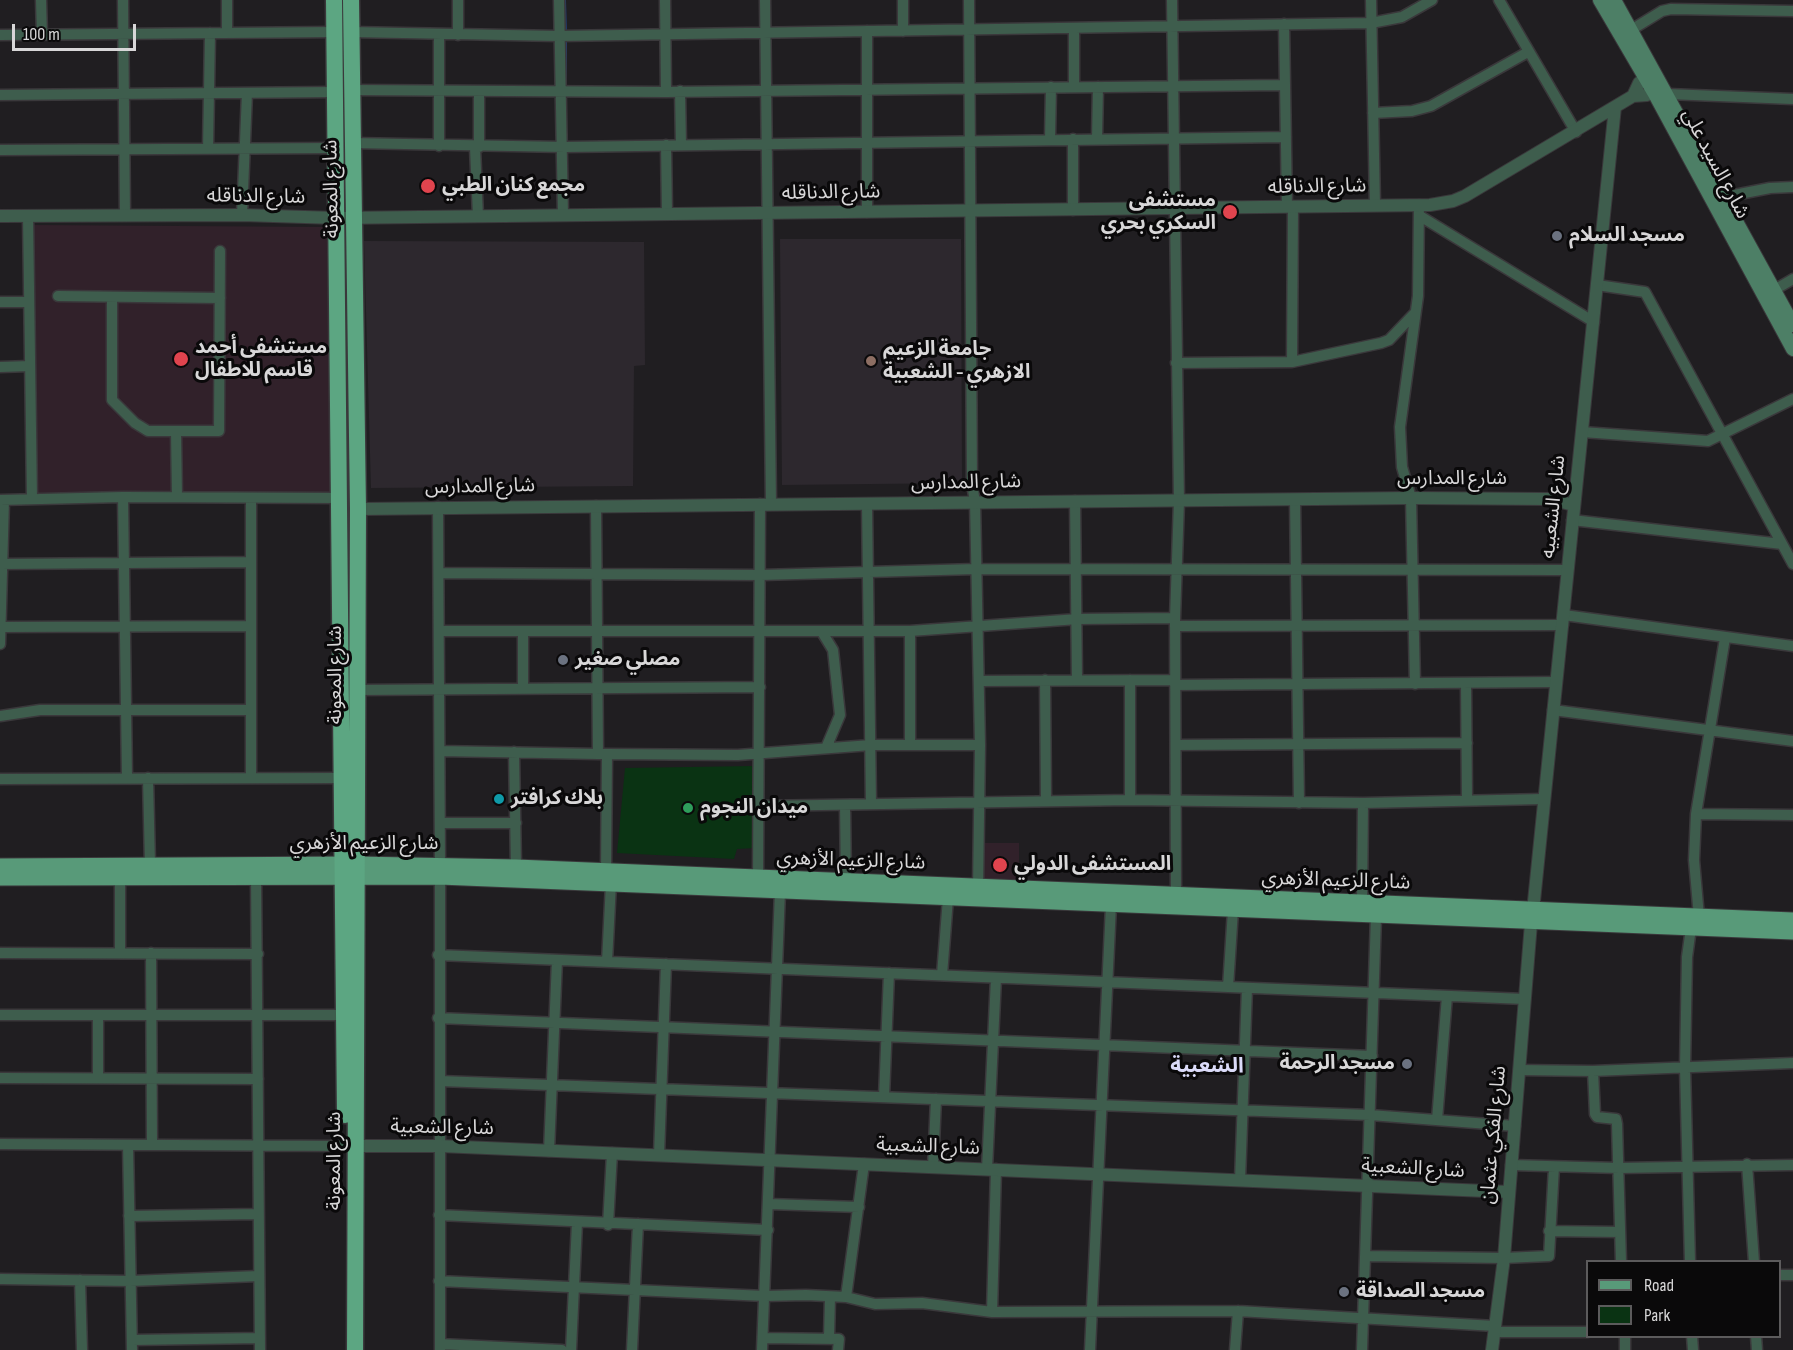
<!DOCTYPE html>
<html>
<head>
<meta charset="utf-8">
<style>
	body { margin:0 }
	#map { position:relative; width:1793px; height:1350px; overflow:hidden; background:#201e21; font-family:"Sofia Sans Condensed",sans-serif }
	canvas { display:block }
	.legend { position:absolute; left:1586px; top:1260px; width:195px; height:78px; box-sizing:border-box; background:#0a090a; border:2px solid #5c5b5c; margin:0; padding:8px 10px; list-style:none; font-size:18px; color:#d8d7d8 }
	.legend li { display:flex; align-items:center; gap:12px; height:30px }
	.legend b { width:30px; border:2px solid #5c5b5c }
	.scale { position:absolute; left:12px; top:24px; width:124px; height:27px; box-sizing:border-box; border:3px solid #d8d7d8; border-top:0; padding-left:8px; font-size:18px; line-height:21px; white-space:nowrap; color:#d8d7d8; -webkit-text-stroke:4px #0a090a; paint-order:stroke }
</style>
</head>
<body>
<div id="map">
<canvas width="1793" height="1350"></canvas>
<ul class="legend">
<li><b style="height:8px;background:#589a79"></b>Road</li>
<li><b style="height:16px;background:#0a3313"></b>Park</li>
</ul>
<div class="scale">100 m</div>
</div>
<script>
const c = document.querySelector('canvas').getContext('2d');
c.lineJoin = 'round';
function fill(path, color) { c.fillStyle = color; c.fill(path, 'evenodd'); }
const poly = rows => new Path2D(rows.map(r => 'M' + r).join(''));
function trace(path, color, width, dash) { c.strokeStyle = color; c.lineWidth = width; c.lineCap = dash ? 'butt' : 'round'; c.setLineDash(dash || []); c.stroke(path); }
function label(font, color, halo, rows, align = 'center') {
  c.font = font + ' "Sofia Sans Condensed","Noto Sans Arabic",sans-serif'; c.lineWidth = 6; c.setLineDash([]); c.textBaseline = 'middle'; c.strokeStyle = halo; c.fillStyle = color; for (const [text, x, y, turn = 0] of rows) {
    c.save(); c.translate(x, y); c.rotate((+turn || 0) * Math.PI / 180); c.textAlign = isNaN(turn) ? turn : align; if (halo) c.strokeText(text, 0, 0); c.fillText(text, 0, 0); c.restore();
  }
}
const built = poly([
	[780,239,961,239,962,483,782,485],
	[364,241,644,242,645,365,634,366,633,486,371,488]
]);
const medical = poly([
	[32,225,327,227,331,492,34,493],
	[982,843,1019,843,1019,887,982,886]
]);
const green = poly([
	[755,766,755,848,737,849,734,859,617,853,625,768]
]);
const stream = poly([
	[565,0,566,33],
	[566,84,566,39]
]);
const minor = poly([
	[41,0,42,35],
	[123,0,125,215],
	[227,0,227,33],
	[458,0,458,35],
	[559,0,563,215],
	[665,0,666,92],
	[765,0,771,504],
	[903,0,903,31],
	[969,0,972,484,975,502,980,745,978,888],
	[1172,0,1179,501,1175,618,1176,896],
	[1371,0,1375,205],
	[1499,0,1576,132],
	[1284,24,1287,207],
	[1631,30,1662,11,1671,9,1793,11],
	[351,32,559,36,1371,23,1402,17,1432,0],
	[0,35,335,32],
	[1074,87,1074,28],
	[352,90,666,92,1283,85],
	[680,91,681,145],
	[1668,94,1793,99],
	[0,95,335,92],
	[1373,113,1412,111,1431,106,1528,52],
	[1050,139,1051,87],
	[1073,139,1073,210],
	[1097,139,1098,87],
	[352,143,565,147,1286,137],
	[666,145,667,214],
	[439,146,439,35],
	[208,149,210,33],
	[0,150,336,148],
	[1724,197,1770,188,1793,187],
	[1293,207,1292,362,1381,343,1389,340,1414,314],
	[867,212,867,31],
	[242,215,247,93],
	[28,216,32,499],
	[478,216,475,148,479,147,479,91],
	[1420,216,1594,322],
	[1597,285,1645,292,1793,564],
	[1769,293,1793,279],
	[58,296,220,298],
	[112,297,112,400,135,423,148,431,219,431,220,251],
	[0,302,29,302],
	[1176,363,1292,362],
	[0,367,30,366],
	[176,432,177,497],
	[1582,432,1708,441,1793,399],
	[123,497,127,778],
	[0,500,123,497,340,498],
	[1295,500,1299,803],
	[1075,501,1077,680],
	[867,505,871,804],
	[596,506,598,754,607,754,606,872],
	[438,507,440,865],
	[1572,520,1782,544],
	[0,564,251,562],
	[439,573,761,575,976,569,1567,570],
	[1564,615,1793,646],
	[1175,626,1563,625],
	[0,627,250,626],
	[440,631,910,631,1078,619,1175,618],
	[822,632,833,650,840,715,826,748],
	[523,633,523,688],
	[0,644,4,500],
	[1045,680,1046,801],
	[979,681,1175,680],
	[1415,684,1411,498,1402,467,1400,427,1418,296,1419,205],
	[1466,684,1467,800],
	[1175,685,1556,682],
	[357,690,760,687],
	[1553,710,1793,741],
	[0,716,40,710,251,710],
	[910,745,910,631],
	[1176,745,1467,743],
	[440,751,598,754],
	[514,752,516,867],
	[607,754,738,755,871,745,980,745],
	[148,778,150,865],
	[251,778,251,498],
	[0,779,342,778],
	[1130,800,1130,680],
	[845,805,846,882],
	[759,806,1130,800,1363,803,1543,799],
	[1696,814,1793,815],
	[441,823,516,823],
	[256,876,260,1350],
	[120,877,120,953],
	[440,877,440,1350],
	[758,879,760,504],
	[1362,903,1363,803],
	[0,953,258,954],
	[151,953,152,1144],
	[438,955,1525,999],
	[607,962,611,883],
	[942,975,948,898],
	[1228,987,1233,910],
	[0,1015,344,1015],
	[98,1015,98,1078],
	[438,1018,1372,1056],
	[1519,1070,1593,1071,1793,1063],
	[1593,1071,1595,1114,1597,1117,1616,1119,1617,1124,1621,1262],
	[0,1078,258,1079],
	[440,1081,1370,1115,1515,1126],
	[884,1097,889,973],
	[1437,1120,1447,996],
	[0,1144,345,1146],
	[128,1145,132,1350],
	[549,1151,557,960],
	[659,1155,666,964],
	[1747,1164,1754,1262],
	[1511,1165,1619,1168,1793,1165],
	[933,1167,936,1099],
	[987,1169,996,978],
	[1240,1180,1247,988],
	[769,1204,859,1207],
	[439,1215,768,1230],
	[129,1216,258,1214],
	[608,1225,612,1153],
	[1549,1231,1620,1232],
	[1365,1256,1504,1258,1549,1256,1554,1167],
	[1690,1262,1685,1068,1687,957,1691,928,1699,917,1694,860,1696,814,1725,638],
	[1780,1275,1793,1275],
	[0,1279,130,1281,259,1276],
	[80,1280,82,1350],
	[439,1281,765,1296,806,1295,846,1297,875,1304,922,1303,992,1312,1238,1311,1495,1326],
	[846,1297,864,1164],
	[992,1312,996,1169],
	[1495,1332,1588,1332],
	[1625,1336,1625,1350],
	[1692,1336,1693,1350],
	[1756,1336,1757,1350],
	[763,1338,839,1339,838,1350],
	[829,1338,830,1297],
	[132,1340,260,1338],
	[440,1344,562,1350],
	[571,1350,577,1223],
	[632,1350,638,1224],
	[762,1350,780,891],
	[1090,1350,1111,905],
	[1235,1350,1238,1311],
	[1362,1350,1376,916]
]);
const tertiary = poly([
	[1633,96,1639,83,1653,73],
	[0,216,242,215,336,218,1430,205,1453,201,1465,196,1633,96,1647,95,1659,86],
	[358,509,1411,498,1551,499,1573,505],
	[1533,911,1615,107],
	[345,1146,440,1146,1509,1192],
	[1492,1350,1504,1258,1531,923]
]);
const secondary = poly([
	[1600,0,1655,94,1793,349],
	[1614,0,1793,325]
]);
const primary = poly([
	[0,866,356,864,516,867,1793,920],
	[0,878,440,877,1793,932]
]);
const trunk = poly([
	[334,0,345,1115],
	[351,0,358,509,355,1350]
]);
const markers = [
	[428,186,8,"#e0444e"],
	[1230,212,8,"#e0444e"],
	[1557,236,6,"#6b7280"],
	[181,359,8,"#e0444e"],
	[871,361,6,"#8d6e63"],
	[563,660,6,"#6b7280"],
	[499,799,6,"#0f9aa8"],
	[688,808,6,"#2e9e5b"],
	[1000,865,8,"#e0444e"],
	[1407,1064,6,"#6b7280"],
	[1344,1292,6,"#6b7280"]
];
const streetNames = [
	["شارع السيد علي",1715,164,62],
	["شارع الدناقله",1317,187,-1],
	["شارع المعونة",332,189,-91],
	["شارع الدناقله",831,193,-1],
	["شارع الدناقله",256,197,1],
	["شارع المدارس",1452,479],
	["شارع المدارس",966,483,-1],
	["شارع المدارس",480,487,-1],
	["شارع الشعبيه",1554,507,-84],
	["شارع المعونة",336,675,-90],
	["شارع الزعيم الأزهري",364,844],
	["شارع الزعيم الأزهري",851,861,2],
	["شارع الزعيم الأزهري",1336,881,2],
	["شارع الشعبية",442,1128,1],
	["شارع الفكي عثمان",1494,1135,-85],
	["شارع الشعبية",928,1147,2],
	["شارع المعونة",335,1161,-90],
	["شارع الشعبية",1413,1169,3]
];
const poiNames = [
	["مجمع كنان الطبي",442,186],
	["مستشفى",1216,201,"right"],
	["السكري بحري",1216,224,"right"],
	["مسجد السلام",1569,236],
	["مستشفى أحمد",195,348],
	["قاسم للاطفال",195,371],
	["جامعة الزعيم",883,350],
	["الازهري - الشعبية",883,373],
	["مصلي صغير",575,660],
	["بلاك كرافتر",511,799],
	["ميدان النجوم",700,808],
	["المستشفى الدولي",1014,865],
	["مسجد الرحمة",1395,1064,"right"],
	["مسجد الصداقة",1356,1292]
];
const neighbourhoodNames = [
	["الشعبية",1207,1067]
];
fill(built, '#2d282e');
fill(medical, '#31212a');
fill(green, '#0a3313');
trace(stream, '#233d74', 2);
trace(minor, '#3a383b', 13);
trace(tertiary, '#3a383b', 14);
trace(secondary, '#3a383b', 16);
trace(primary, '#3a383b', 17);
trace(trunk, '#3a383b', 19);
trace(minor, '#3e5d4d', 10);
trace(tertiary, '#3e5d4d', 12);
trace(secondary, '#4d7f66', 14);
trace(primary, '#589a79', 15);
trace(trunk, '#5ca682', 16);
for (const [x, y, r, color] of markers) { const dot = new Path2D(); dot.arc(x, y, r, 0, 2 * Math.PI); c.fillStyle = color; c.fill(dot); trace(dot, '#0a090a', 2); }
label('20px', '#d8d7d8', '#0a090a', streetNames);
label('bold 20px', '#d8d7d8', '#0a090a', poiNames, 'left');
label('bold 21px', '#dbdbf9', '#0a090a', neighbourhoodNames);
</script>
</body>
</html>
